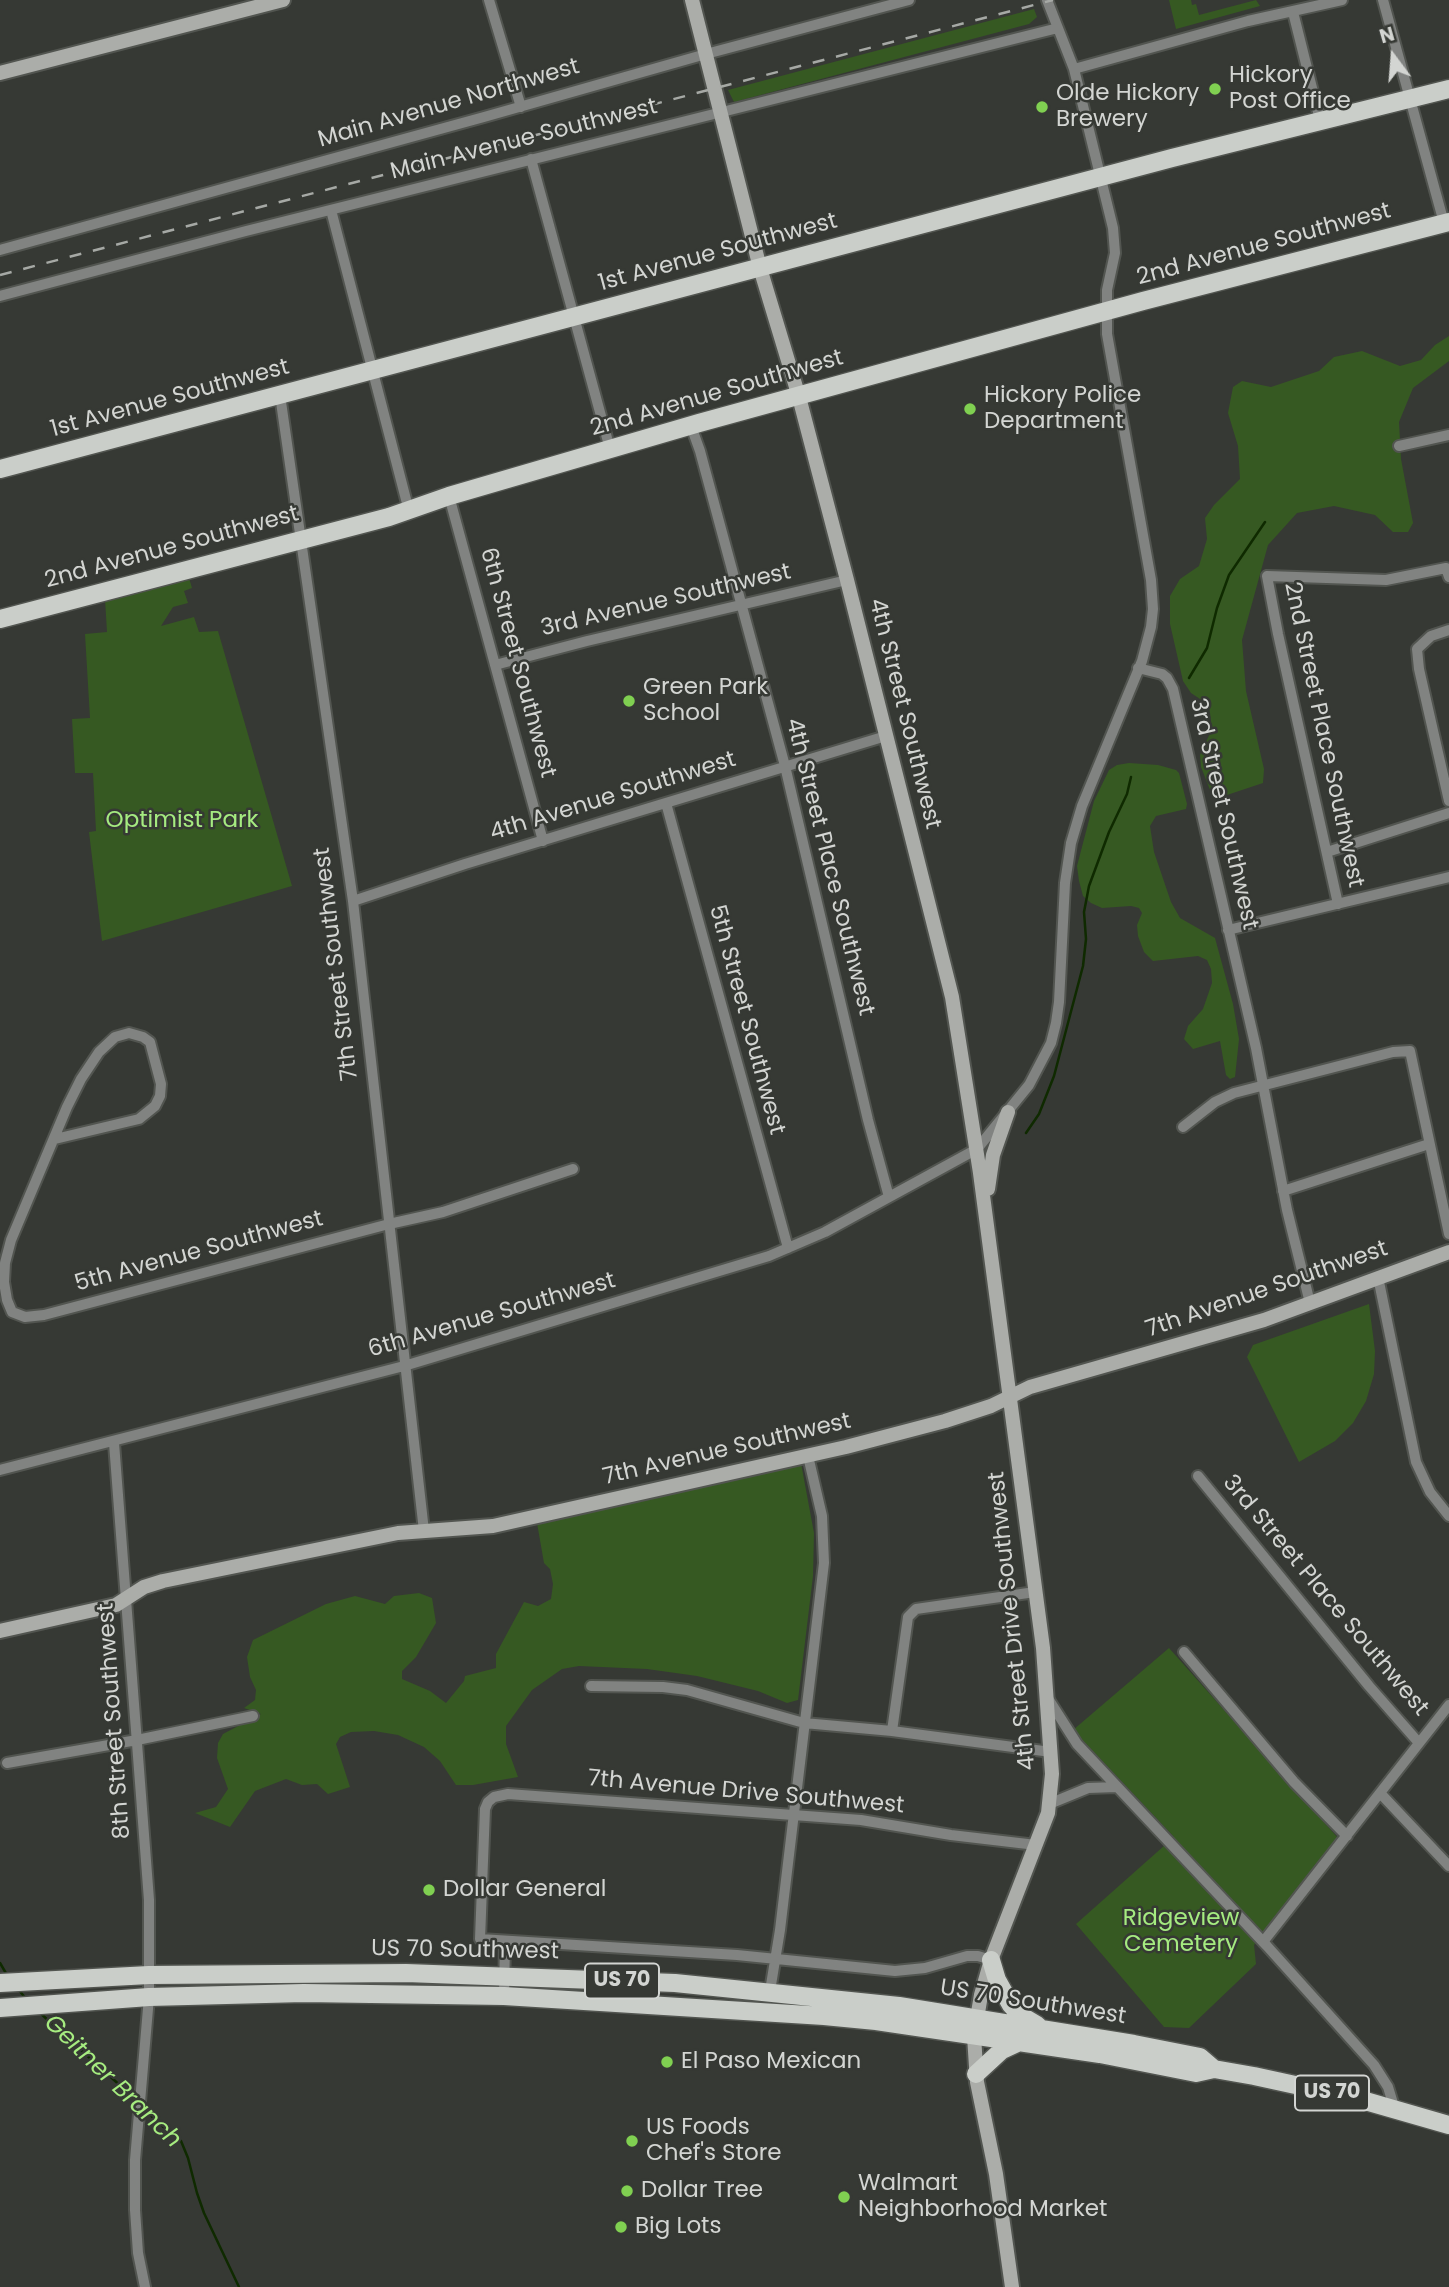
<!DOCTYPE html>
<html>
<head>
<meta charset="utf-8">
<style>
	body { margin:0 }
	#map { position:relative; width:1449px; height:2287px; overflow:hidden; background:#363934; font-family:Poppins,sans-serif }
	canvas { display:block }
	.north { position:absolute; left:1358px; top:21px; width:70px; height:70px; -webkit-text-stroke:5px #363934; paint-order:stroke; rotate:344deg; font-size:19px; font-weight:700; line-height:28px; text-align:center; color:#d3d5d2 }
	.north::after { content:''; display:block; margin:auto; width:24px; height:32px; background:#d3d5d2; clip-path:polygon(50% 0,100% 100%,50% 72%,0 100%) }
</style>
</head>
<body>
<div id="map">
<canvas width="1449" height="2287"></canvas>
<div class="north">N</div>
</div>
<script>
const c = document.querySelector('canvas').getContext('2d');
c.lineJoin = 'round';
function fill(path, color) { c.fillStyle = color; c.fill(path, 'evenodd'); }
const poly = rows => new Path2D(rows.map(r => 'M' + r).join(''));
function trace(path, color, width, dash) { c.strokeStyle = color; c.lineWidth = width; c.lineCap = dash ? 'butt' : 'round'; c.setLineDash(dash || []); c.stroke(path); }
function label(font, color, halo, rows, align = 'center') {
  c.font = font + ' Poppins,sans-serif'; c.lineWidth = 5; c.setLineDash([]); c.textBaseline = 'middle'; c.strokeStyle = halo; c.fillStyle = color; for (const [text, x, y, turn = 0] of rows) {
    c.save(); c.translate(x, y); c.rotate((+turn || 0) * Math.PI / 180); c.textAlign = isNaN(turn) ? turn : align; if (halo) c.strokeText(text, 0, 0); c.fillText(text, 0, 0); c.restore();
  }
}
const green = poly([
	[1169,0,1191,0,1192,5,1196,4,1199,15,1256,0,1260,6,1176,29],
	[1034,9,1037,17,1029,24,734,102,728,90],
	[1449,336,1449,361,1413,388,1399,422,1401,459,1413,523,1408,532,1393,532,1375,515,1334,506,1297,513,1268,545,1242,640,1246,691,1264,769,1263,783,1227,795,1212,795,1201,767,1200,755,1212,729,1209,705,1191,693,1183,681,1170,624,1170,596,1180,579,1199,566,1207,539,1205,518,1214,505,1240,479,1238,446,1228,413,1233,387,1242,381,1271,387,1319,371,1334,357,1362,351,1400,366,1421,360,1435,345],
	[189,578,192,588,184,591,188,603,173,607,161,626,194,617,199,632,218,631,292,886,102,941,89,832,96,831,93,773,75,773,72,719,90,718,85,634,107,632,105,599],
	[1129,763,1158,765,1176,770,1179,773,1187,804,1186,809,1156,816,1150,826,1154,852,1171,902,1180,918,1215,938,1233,1004,1239,1039,1235,1077,1230,1079,1226,1075,1220,1041,1193,1049,1184,1039,1188,1026,1203,1009,1212,983,1211,969,1207,960,1198,956,1153,961,1144,952,1138,936,1137,925,1142,913,1139,908,1131,906,1102,908,1091,903,1083,896,1079,881,1077,866,1094,801,1109,770,1117,765],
	[1369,1304,1375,1351,1374,1374,1366,1401,1353,1423,1335,1441,1299,1462,1247,1357,1253,1345],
	[801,1463,814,1533,813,1576,798,1700,787,1703,758,1691,697,1676,647,1669,579,1666,562,1669,532,1690,506,1726,506,1744,518,1777,473,1785,456,1785,440,1761,424,1747,398,1735,374,1731,351,1732,340,1737,336,1744,350,1787,328,1794,317,1784,302,1785,286,1779,255,1791,230,1827,195,1813,216,1807,228,1789,217,1758,218,1743,223,1734,261,1714,244,1708,255,1700,256,1690,250,1677,247,1657,253,1640,326,1604,355,1596,385,1604,394,1596,419,1593,432,1598,436,1623,416,1657,402,1671,402,1679,430,1691,446,1703,464,1681,465,1676,496,1668,496,1654,524,1602,538,1606,551,1599,553,1584,550,1569,544,1563,537,1523],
	[1169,1648,1338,1838,1254,1945,1256,1964,1189,2028,1164,2027,1076,1924,1174,1837,1073,1730]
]);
const stream = poly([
	[1189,678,1207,648,1217,608,1229,575,1265,522],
	[1026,1133,1039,1114,1054,1076,1083,966,1086,939,1084,912,1089,886,1109,832,1127,794,1131,777],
	[0,1963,7,1975],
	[18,1989,27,2000],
	[39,2012,135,2099],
	[142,2106,156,2121,181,2141,188,2158,197,2193,204,2213,239,2287]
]);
const street = poly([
	[489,0,521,107],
	[1383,0,1444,223],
	[1293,12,1320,120],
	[1074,69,1248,21,1342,0],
	[531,159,610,449],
	[331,210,409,511],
	[0,250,484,117,706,54,909,0],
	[0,296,246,231,1058,28],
	[280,395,353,901,424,1531],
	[691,426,700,451,785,766,868,1120,889,1197],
	[1399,446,1449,435],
	[449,496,543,841],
	[1449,630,1431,636,1417,649,1419,669,1449,801],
	[495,665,587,641,847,580],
	[1138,668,1162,674,1167,678,1173,689,1256,1048,1287,1210,1310,1303],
	[666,803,788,1248],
	[1327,852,1449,813],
	[353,901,465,864,886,736],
	[1338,904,1278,634,1267,576,1386,580,1446,568,1449,577],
	[1228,930,1449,877],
	[1183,1127,1215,1102,1234,1093,1393,1052,1410,1051,1449,1234],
	[55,1139,139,1119,155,1106,160,1096,161,1084,150,1042,143,1037,129,1033,115,1037,99,1052,81,1079,67,1107,11,1240,5,1263,4,1282,7,1300,12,1312,25,1317,44,1315,389,1224,443,1212,573,1169],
	[1283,1191,1429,1144],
	[1378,1277,1416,1462,1430,1492,1449,1516],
	[114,1443,149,1900,149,1997,135,2160,135,2210,138,2253,145,2287],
	[0,1470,404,1366,769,1256,825,1232,977,1149,1029,1085,1051,1043,1056,1023,1059,1002,1065,883,1071,843,1082,806,1142,661,1151,627,1153,609,1151,580,1107,334,1107,290,1115,253,1113,228,1074,69,1047,0],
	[1198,1476,1369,1686,1419,1743],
	[1184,1652,1294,1782,1347,1836],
	[591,1686,663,1687,687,1690,804,1723,892,1731,1051,1752],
	[1049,1700,1077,1744,1267,1946,1374,2065,1388,2087,1395,2110],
	[892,1731,908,1617,916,1609,1035,1592],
	[7,1763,137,1740,253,1716],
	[1381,1794,1449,1866],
	[1049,1804,1088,1788,1117,1787],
	[1263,1942,1449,1705],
	[991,1960,978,1956,967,1956,925,1968,895,1971,737,1955,480,1939,485,1809,488,1802,494,1797,508,1794,861,1820,951,1835,1036,1845],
	[770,1991,780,1930,824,1563,822,1516,808,1456],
	[504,1996,505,1941]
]);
const secondary = poly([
	[692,0,760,268,799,397,847,580,952,997,980,1173,1043,1648,1052,1774,1048,1813,991,1960,981,1995,974,2036,977,2082,996,2174,1012,2287],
	[0,73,283,0],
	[988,1189,993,1155,1008,1112],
	[0,1631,116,1605,144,1587,163,1581,398,1533,493,1526,846,1447,945,1421,991,1406,1030,1387,1264,1320,1449,1252]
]);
const primary = poly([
	[0,469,1172,158,1449,89],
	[0,619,389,517,449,496,699,423,1143,301,1449,222],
	[991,1960,997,1980,1011,2005,1020,2015,1037,2025],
	[0,1983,149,1975,406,1973,675,1983,899,2006,1134,2044,1200,2057,1214,2069],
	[0,2008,149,1997,304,1993,504,1996,824,2016,876,2021,1100,2054,1196,2073,1214,2069,1254,2076,1355,2098,1449,2125],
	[976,2074,1002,2050,1017,2043]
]);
const rail = poly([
	[0,275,1053,0]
]);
const markers = [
	[1215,89,7,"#80d051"],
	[1042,107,7,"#80d051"],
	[970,409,7,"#80d051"],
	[629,701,7,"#80d051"],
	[429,1890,7,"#80d051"],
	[667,2062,7,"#80d051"],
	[632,2141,7,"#80d051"],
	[627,2191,7,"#80d051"],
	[844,2197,7,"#80d051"],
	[621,2227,7,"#80d051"]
];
const shields = [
	[622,1981,74],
	[1332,2093,74]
];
const shieldNames = [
	["US 70",622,1981],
	["US 70",1332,2093]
];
const poiNames = [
	["Hickory",1229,76],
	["Post Office",1229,102],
	["Olde Hickory",1056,94],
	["Brewery",1056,120],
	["Hickory Police",984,396],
	["Department",984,422],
	["Green Park",643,688],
	["School",643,714],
	["Dollar General",443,1890],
	["El Paso Mexican",681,2062],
	["US Foods",646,2128],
	["Chef's Store",646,2154],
	["Walmart",858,2184],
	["Neighborhood Market",858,2210],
	["Dollar Tree",641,2191],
	["Big Lots",635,2227]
];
const streetNames = [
	["Main Avenue Northwest",449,104,-16],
	["Main Avenue Southwest",524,140,-14],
	["2nd Avenue Southwest",1264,245,-15],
	["1st Avenue Southwest",718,253,-15],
	["2nd Avenue Southwest",717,394,-16],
	["1st Avenue Southwest",170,399,-15],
	["2nd Avenue Southwest",172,548,-15],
	["3rd Avenue Southwest",666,601,-13],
	["6th Street Southwest",517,663,75],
	["4th Street Southwest",904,714,76],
	["2nd Street Place Southwest",1323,735,78],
	["4th Avenue Southwest",613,797,-17],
	["3rd Street Southwest",1223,814,77],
	["4th Street Place Southwest",829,867,76],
	["7th Street Southwest",337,964,-97],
	["5th Street Southwest",746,1020,75],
	["5th Avenue Southwest",199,1252,-15],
	["7th Avenue Southwest",1267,1290,-19],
	["6th Avenue Southwest",492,1316,-16],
	["7th Avenue Southwest",727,1450,-13],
	["3rd Street Place Southwest",1325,1596,50],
	["4th Street Drive Southwest",1013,1621,-96],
	["8th Street Southwest",115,1721,-94],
	["7th Avenue Drive Southwest",746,1793,5],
	["US 70 Southwest",465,1951,1],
	["US 70 Southwest",1033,2003,9]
];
const parkNames = [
	["Optimist Park",182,821],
	["Ridgeview",1181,1919],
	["Cemetery",1181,1945]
];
const waterNames = [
	["Geitner Branch",112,2082,44]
];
fill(green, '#365922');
trace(stream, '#0f2a00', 2.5);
trace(street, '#525550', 14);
trace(secondary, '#525550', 18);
trace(primary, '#525550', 21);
trace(street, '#818381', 10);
trace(secondary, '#abada9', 14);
trace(primary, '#cacec9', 18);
trace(rail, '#a6a9a5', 2.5, [12, 12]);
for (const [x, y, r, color] of markers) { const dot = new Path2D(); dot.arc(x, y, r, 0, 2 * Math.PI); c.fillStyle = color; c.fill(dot); trace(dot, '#363934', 2.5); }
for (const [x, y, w] of shields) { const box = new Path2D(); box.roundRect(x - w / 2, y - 17.5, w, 35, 5); c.fillStyle = '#363934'; c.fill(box); trace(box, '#d3d5d2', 2); }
label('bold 21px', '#d3d5d2', null, shieldNames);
label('23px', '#d3d5d2', '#363934', poiNames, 'left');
label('23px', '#d3d5d2', '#363934', streetNames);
label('23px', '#a5eb80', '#363934', parkNames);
label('italic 24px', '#a6ec80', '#363934', waterNames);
</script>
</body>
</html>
